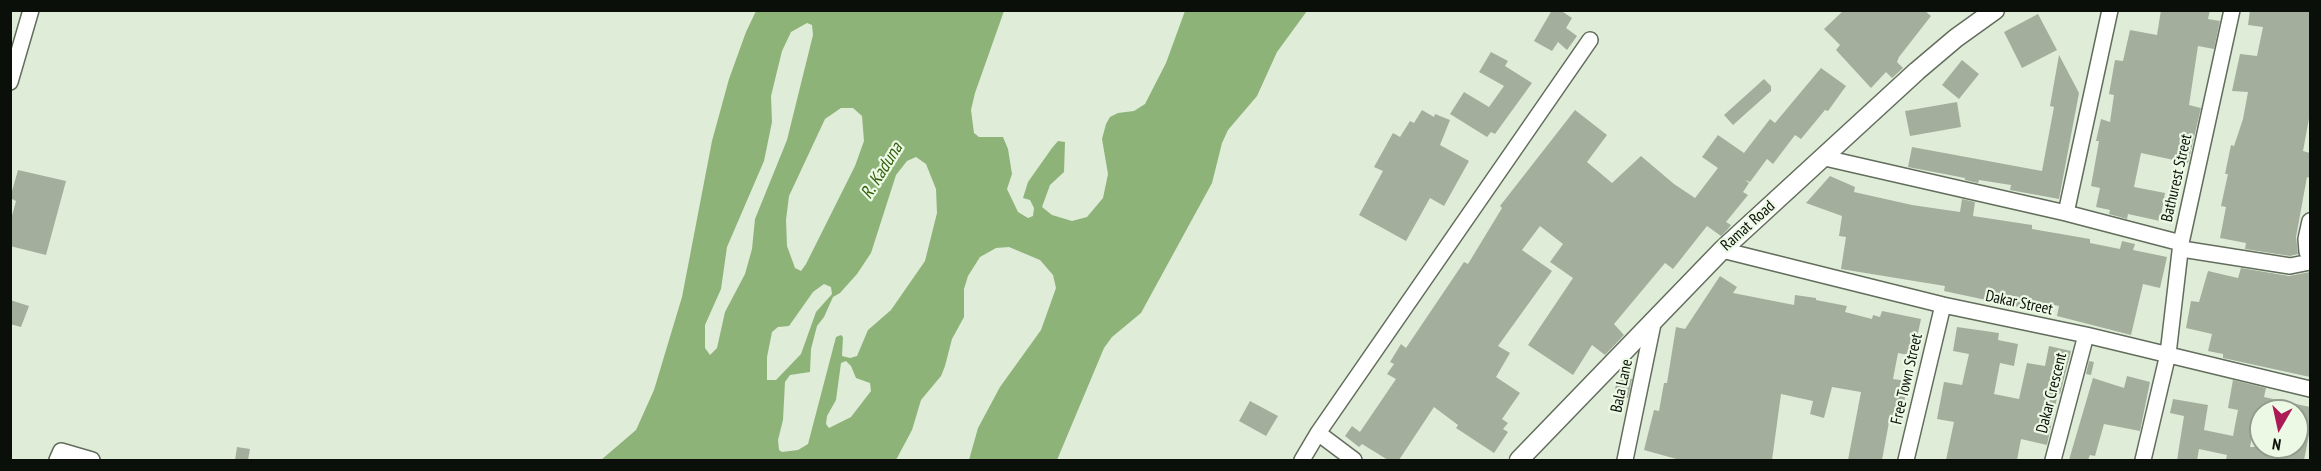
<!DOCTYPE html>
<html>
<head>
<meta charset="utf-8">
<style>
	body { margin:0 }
	#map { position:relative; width:2321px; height:471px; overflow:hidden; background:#dfecd8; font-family:"PT Sans Narrow",sans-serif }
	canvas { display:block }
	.frame { position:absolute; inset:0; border:12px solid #0b0f09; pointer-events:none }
	.north { position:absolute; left:2249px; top:399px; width:60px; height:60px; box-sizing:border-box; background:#ecf9e5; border:2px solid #929b8d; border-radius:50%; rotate:189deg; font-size:16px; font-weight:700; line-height:24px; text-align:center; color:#0b0f09 }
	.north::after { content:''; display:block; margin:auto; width:21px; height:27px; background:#ab1b55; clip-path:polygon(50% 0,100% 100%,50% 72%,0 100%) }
</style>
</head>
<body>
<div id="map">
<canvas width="2321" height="471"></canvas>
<div class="frame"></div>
<div class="north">N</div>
</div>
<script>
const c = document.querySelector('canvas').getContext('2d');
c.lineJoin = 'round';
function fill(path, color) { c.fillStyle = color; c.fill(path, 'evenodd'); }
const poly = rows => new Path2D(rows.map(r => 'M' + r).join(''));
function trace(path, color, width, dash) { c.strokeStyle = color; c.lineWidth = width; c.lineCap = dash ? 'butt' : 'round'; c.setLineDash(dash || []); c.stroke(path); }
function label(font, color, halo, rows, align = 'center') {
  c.font = font + ' "PT Sans Narrow",sans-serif'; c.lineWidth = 4.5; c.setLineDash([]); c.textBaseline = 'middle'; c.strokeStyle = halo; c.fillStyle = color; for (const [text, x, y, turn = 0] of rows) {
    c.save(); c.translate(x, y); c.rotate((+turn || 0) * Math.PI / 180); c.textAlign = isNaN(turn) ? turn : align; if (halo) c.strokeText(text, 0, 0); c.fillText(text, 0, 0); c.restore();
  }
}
const water = poly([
	[756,11,1004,11,975,93,971,110,974,133,979,137,1003,137,1008,149,1012,174,1007,189,1018,212,1028,218,1033,216,1034,208,1030,200,1023,198,1028,182,1052,148,1058,141,1065,142,1064,172,1050,185,1042,207,1052,215,1072,221,1087,217,1103,198,1108,174,1102,139,1106,124,1110,117,1118,113,1134,111,1145,104,1166,63,1185,11,1307,11,1277,52,1257,96,1228,130,1222,143,1212,183,1141,313,1112,337,1104,348,1057,460,969,460,978,428,1000,387,1041,330,1056,288,1053,275,1040,260,1009,247,996,248,980,257,968,276,964,289,964,317,952,339,945,366,941,376,921,400,912,430,896,460,601,460,636,430,654,390,682,297,712,141,729,79,746,32],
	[807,23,812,25,813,35,787,140,755,219,752,249,745,274,725,312,717,348,710,355,705,348,705,325,721,289,727,247,764,161,772,122,771,96,782,51,791,32],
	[841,108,853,108,862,116,864,141,855,166,806,264,801,271,795,268,787,246,786,220,789,196,825,119],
	[916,157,926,164,936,189,937,213,925,261,891,310,868,330,857,356,850,358,842,356,843,337,841,335,836,337,808,444,798,450,782,452,779,450,778,440,783,420,785,382,790,375,810,372,811,349,817,326,824,317,833,297,840,293,857,274,871,253,896,175,907,161],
	[824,284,831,287,832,294,816,312,801,354,776,380,767,380,767,357,772,332,778,327,789,326,813,292],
	[846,361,851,366,856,378,870,383,871,391,851,417,829,428,826,424,827,416,836,400,841,363]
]);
const building = poly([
	[1552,10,1560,10,1572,18,1566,28,1577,36,1567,50,1558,42,1552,51,1534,41],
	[1844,10,1924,10,1931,16,1899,57,1897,62,1903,68,1892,78,1886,72,1871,88,1836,50,1840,45,1824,29],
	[2161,10,2210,10,2208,19,2220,21,2214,49,2198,46,2189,105,2201,108,2188,163,2141,153,2134,187,2165,193,2160,221,2128,214,2127,219,2109,214,2110,210,2096,207,2100,188,2091,186,2099,141,2096,141,2101,119,2110,122,2114,95,2109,94,2115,60,2123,61,2130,30,2157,35],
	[2250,10,2310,10,2310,113,2303,151,2310,153,2310,178,2307,177,2296,237,2298,254,2290,256,2245,249,2246,243,2220,238,2226,207,2221,206,2228,174,2225,174,2231,145,2234,146,2243,119,2248,92,2232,91,2240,54,2257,56,2263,27,2248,25],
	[2038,14,2057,50,2022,68,2004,32],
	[1491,52,1508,61,1505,66,1532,83,1495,134,1491,132,1487,137,1450,114,1464,92,1489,107,1504,86,1479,72],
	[2059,55,2079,93,2059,199,2010,190,2011,185,1979,180,1978,183,1965,180,1965,178,1908,167,1912,147,2042,171,2054,107,2050,106],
	[1962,60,1979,74,1959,99,1942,85],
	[1821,68,1846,86,1828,111,1825,110,1801,139,1795,135,1773,164,1767,159,1750,182,1745,180,1749,183,1743,192,1748,195,1726,222,1731,225,1728,229,1721,236,1707,226,1673,269,1665,263,1614,324,1624,335,1605,355,1592,345,1573,375,1528,345,1573,278,1550,262,1563,244,1540,226,1522,250,1552,271,1498,346,1510,353,1496,377,1520,393,1502,419,1508,423,1503,429,1508,432,1494,453,1456,428,1458,425,1434,407,1399,460,1388,460,1362,444,1359,447,1345,436,1352,426,1360,432,1396,379,1387,374,1394,364,1390,362,1401,344,1406,348,1464,262,1468,264,1502,208,1500,206,1575,110,1607,135,1587,162,1612,183,1641,156,1674,184,1695,198,1718,168,1702,157,1718,135,1744,153,1770,119,1775,123],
	[1764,79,1771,86,1771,91,1733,125,1724,115],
	[1957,102,1961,127,1910,136,1905,111],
	[1422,110,1434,117,1435,114,1450,120,1440,145,1469,161,1444,206,1430,198,1406,241,1359,215,1383,171,1374,167,1393,133,1400,137,1410,121,1414,123],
	[18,170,66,181,46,255,10,246,10,223,16,201,10,198],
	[1830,176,1855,187,1854,192,1912,205,1960,212,1962,199,1975,202,1973,216,2032,225,2032,229,2090,239,2090,243,2120,249,2122,241,2135,244,2133,250,2167,257,2160,288,2143,284,2131,335,2057,316,2059,306,2029,300,2028,309,1944,291,1945,286,1841,269,1846,237,1839,236,1842,216,1806,203],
	[2241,268,2289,276,2310,272,2310,377,2223,358,2223,354,2208,351,2212,334,2186,328,2191,301,2199,302,2208,271,2238,278],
	[1720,276,1737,287,1733,293,1794,305,1795,295,1816,298,1816,300,1847,306,1845,312,1872,319,1873,315,1880,317,1882,311,1921,319,1913,356,1898,353,1893,379,1908,381,1900,424,1889,422,1882,460,1848,460,1861,392,1832,387,1824,418,1810,414,1813,401,1781,394,1772,460,1680,460,1644,450,1654,410,1659,411,1664,383,1667,383,1676,327,1685,329],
	[10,300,29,306,21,327,10,324],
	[1957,327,1999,333,1998,340,2018,344,2014,366,2000,363,1994,394,2019,399,2027,363,2045,366,2049,346,2071,351,2060,394,2058,393,2047,445,2021,439,2017,460,1946,460,1954,422,1937,419,1944,382,1962,385,1969,354,1953,351],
	[2089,361,2094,362,2091,375,2086,374],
	[2127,376,2150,382,2140,431,2104,424,2095,456,2090,455,2088,460,2069,460,2093,378,2124,388],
	[1624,377,1632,379,1628,398,1620,396,1615,389,1617,381],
	[2233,380,2266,388,2264,397,2310,407,2310,430,2304,460,2226,460,2227,455,2199,449,2197,460,2177,460,2184,416,2170,413,2173,399,2208,405,2204,430,2233,436,2238,410,2228,408],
	[2257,411,2297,411,2297,447,2250,447],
	[1250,401,1278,416,1266,436,1239,421],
	[237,447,250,449,248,460,235,460]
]);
const minor = poly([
	[10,82,31,10],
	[1825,158,2066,213,2181,243],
	[2066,213,2110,10],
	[2310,221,2306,239,2307,252,2310,255],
	[2182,249,2290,266,2310,262],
	[1722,250,1943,305,2086,335,2310,389],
	[1318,433,1354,460],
	[57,460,61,451,92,460],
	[1302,460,1318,433,1590,40],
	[1625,460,1654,319],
	[1906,460,1943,305],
	[2053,460,2086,335],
	[2143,460,2168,354,2181,243,2232,10]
]);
const tertiary = poly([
	[1519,460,1722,250,1917,71,1956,38,1995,10]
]);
const streetNames = [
	["Bathurest Street",2177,178,-77],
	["Ramat Road",1748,226,-42],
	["Dakar Street",2019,303,12],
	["Free Town Street",1907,379,-77],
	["Bala Lane",1622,386,-78],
	["Dakar Crescent",2052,393,-76]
];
const waterNames = [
	["R. Kaduna",882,171,-58]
];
fill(water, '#8eb379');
fill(building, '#a3af9c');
trace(minor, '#626d5c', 18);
trace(tertiary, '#626d5c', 21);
trace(minor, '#fff', 15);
trace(tertiary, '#fff', 18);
label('16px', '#0b0f09', '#ecf9e5', streetNames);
label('italic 18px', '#34610c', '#ecf9e5', waterNames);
</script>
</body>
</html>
